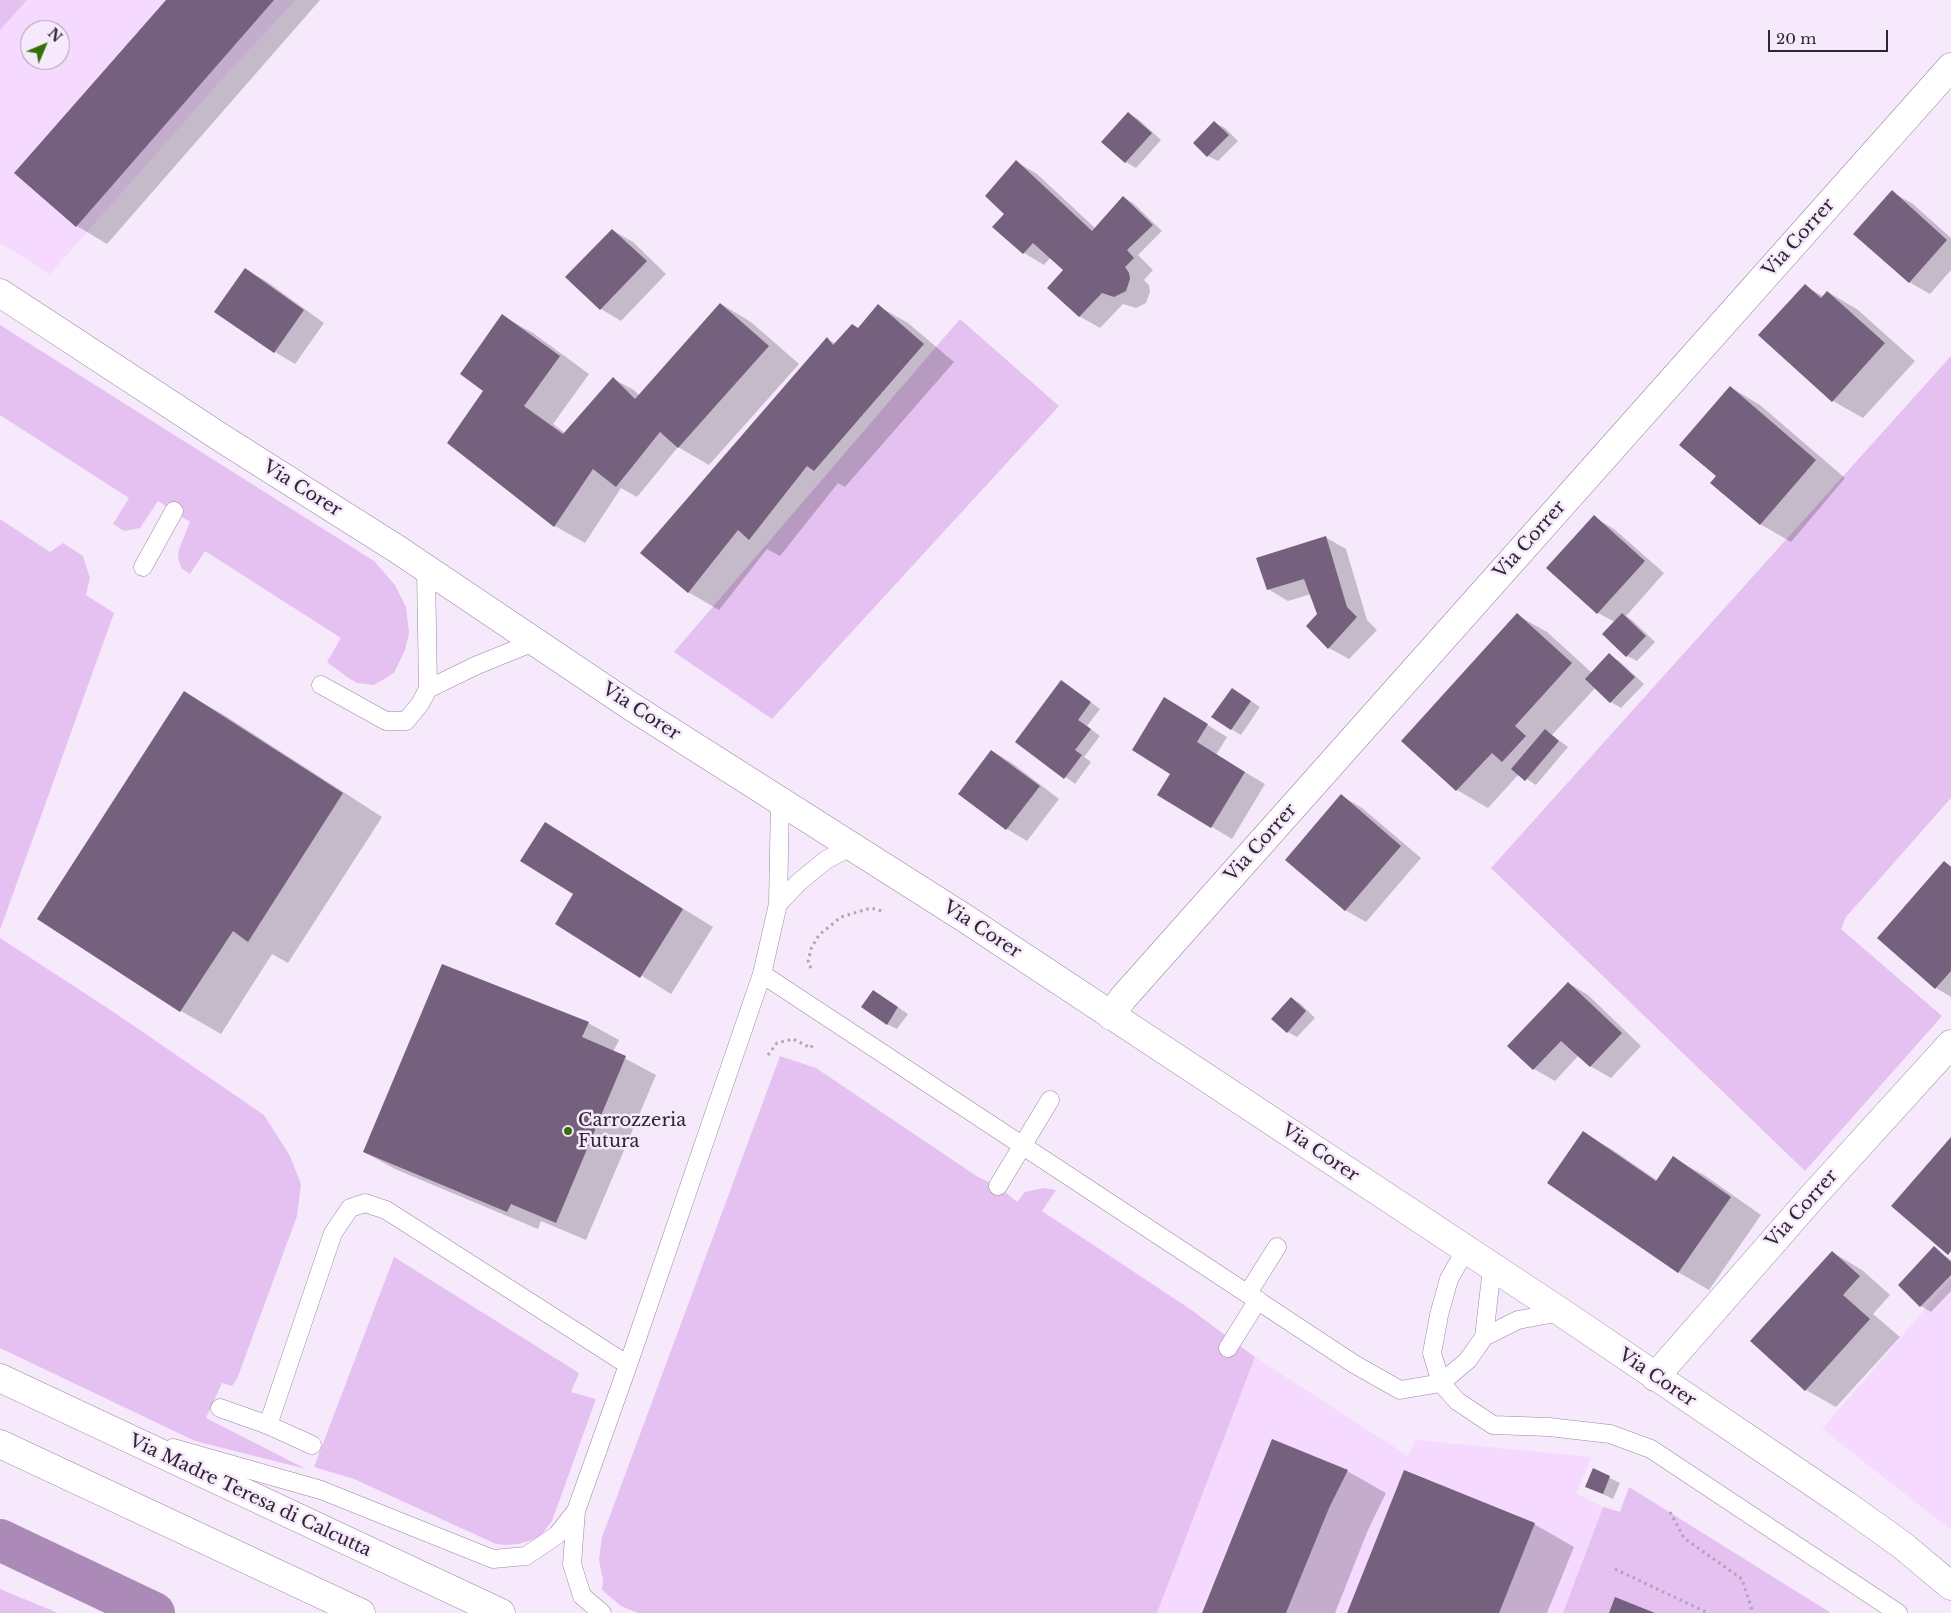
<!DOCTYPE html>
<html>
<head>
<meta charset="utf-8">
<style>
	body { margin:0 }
	#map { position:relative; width:1951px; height:1613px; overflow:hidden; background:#f7e9fc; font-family:"Libre Baskerville",serif }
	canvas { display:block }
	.north { position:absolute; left:20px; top:20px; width:50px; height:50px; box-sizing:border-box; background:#f7e9fc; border:1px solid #a79bab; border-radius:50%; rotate:45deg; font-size:14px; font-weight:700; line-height:20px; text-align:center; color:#2e2631 }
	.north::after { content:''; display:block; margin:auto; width:18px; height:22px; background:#327109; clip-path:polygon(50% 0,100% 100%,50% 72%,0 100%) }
	.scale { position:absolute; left:1768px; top:30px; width:120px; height:22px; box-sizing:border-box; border:2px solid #2e2631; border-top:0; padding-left:6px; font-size:15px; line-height:18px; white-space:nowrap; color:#2e2631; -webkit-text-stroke:4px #f7e9fc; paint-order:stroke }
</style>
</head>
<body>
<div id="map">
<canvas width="1951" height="1613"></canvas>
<div class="north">N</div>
<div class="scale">20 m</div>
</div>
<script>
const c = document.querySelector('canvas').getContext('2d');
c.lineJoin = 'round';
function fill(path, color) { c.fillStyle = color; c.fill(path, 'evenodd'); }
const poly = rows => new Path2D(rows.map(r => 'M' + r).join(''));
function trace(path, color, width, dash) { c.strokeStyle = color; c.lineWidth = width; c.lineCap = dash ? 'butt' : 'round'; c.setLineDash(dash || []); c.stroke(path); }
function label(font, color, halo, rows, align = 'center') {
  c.font = font + ' "Libre Baskerville",serif'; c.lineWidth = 5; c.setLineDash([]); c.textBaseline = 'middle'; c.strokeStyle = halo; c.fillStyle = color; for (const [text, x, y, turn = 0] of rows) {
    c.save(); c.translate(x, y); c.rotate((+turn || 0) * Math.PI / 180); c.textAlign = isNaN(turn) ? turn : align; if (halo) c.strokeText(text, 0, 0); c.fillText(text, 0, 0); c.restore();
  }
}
const built = poly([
	[27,0,296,0,232,68,50,274,0,243,0,30],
	[30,30,60,30,60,60,30,60],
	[1951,1279,1951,1530,1822,1429],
	[1255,1357,1408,1456,1415,1440,1592,1457,1576,1493,1603,1507,1563,1613,1157,1613]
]);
const green = poly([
	[0,0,27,0,0,30],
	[960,319,1059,406,772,719,674,652],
	[0,325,374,561,395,585,406,607,409,633,405,650,394,673,374,685,357,683,347,677,327,662,341,638,205,551,190,574,182,569,178,559,179,549,190,522,158,501,140,528,124,531,113,524,129,498,0,415],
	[1951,356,1951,798,1846,917,1841,929,1942,1016,1805,1171,1491,868],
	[0,519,50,552,63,543,83,556,90,578,86,595,114,613,0,930],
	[0,938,112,1011,264,1115,290,1156,301,1184,297,1216,237,1379,232,1386,222,1383,206,1418,306,1469,195,1441,0,1348],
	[780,1056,816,1068,978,1177,998,1186,1017,1202,1025,1192,1043,1188,1056,1190,1042,1211,1190,1309,1255,1357,1157,1613,638,1613,621,1606,602,1590,603,1580,599,1560,602,1537],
	[394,1257,579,1373,571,1392,596,1399,552,1521,539,1538,518,1544,506,1545,496,1544,354,1479,314,1467],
	[1629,1487,1831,1613,1563,1613,1603,1507,1620,1512],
	[0,1589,58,1613,0,1613]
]);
const shadow = poly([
	[168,0,320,0,107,244,77,226],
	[1128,113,1138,119,1161,140,1136,168,1126,162,1103,142],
	[1215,123,1225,128,1238,141,1218,161,1208,156],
	[1017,162,1037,174,1095,228,1123,197,1133,203,1162,231,1138,255,1153,270,1144,280,1149,285,1150,292,1146,303,1136,308,1123,304,1100,328,1079,316,1064,270,1051,257,1044,265,1024,253,1005,214],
	[1892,192,1913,204,1951,238,1951,270,1930,294,1909,282],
	[612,230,633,242,666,274,621,321,601,309,567,277],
	[246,270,266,281,324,323,295,364,275,352,216,311],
	[1805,286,1824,297,1828,292,1858,310,1915,361,1863,418,1833,401],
	[721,304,751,322,799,364,709,465,678,447,637,497,621,488,585,543,555,526,485,391,502,316,533,333,589,374,553,424,565,433,613,379,634,390,640,396],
	[878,306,908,323,954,362,845,487,838,483,780,556,767,549,719,610,688,592,827,339,836,344,859,329],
	[1730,387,1760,405,1845,478,1791,542,1760,524],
	[1594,517,1614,529,1664,573,1626,616,1632,620,1655,642,1637,661,1627,656,1615,622,1598,613,1548,568],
	[1325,537,1346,549,1367,620,1377,630,1349,659,1329,648,1311,594,1288,601,1268,589],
	[1517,615,1547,632,1592,673,1609,655,1619,661,1644,684,1621,708,1611,702,1596,687,1552,735,1568,747,1536,785,1519,774,1488,808,1457,790,1403,741],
	[1062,681,1100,709,1087,726,1100,736,1084,757,1091,762,1075,784,1016,741],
	[185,693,224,715,382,817,288,963,272,954,221,1034,181,1011,39,919],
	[1242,695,1260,707,1241,735,1231,729],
	[1185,711,1227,737,1216,755,1265,784,1232,839,1159,795,1172,773],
	[992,751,1012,763,1059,799,1027,841,1007,829,960,793],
	[1342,796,1362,808,1421,858,1366,922,1345,910],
	[545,824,713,927,671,994,557,923,575,894],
	[1944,862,1951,866,1951,997,1936,988],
	[1568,983,1588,995,1641,1046,1611,1078,1590,1066,1579,1055,1555,1081,1534,1069,1509,1046],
	[883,997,908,1014,897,1029,887,1024],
	[1291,998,1301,1004,1315,1018,1297,1037,1288,1032],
	[588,1023,619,1040,613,1052,656,1075,586,1240,541,1221,538,1229,395,1169,364,1152],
	[1583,1133,1613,1150,1658,1181,1673,1158,1704,1175,1761,1215,1709,1290,1678,1272,1548,1183],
	[1934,1248,1951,1260,1951,1291,1931,1312,1921,1306,1899,1285],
	[1832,1252,1862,1270,1890,1295,1873,1314,1900,1337,1836,1407,1806,1390],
	[1593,1470,1620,1483,1613,1499,1586,1486],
	[1347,1471,1386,1493,1368,1530,1335,1613,1203,1613],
	[1534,1524,1574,1547,1547,1613,1348,1613]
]);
const canal = poly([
	[0,1540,154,1613]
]);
const building = poly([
	[166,0,274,0,76,227,14,173],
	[1128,112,1152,133,1125,163,1101,142],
	[1214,121,1229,135,1207,157,1193,143],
	[1016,160,1092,231,1123,196,1153,225,1127,250,1134,258,1125,267,1129,273,1130,279,1126,291,1114,297,1102,293,1079,317,1047,288,1063,270,1033,243,1023,254,992,227,1004,214,985,196],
	[1892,190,1947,240,1909,283,1853,234],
	[612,229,647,261,600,310,565,277],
	[245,268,304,310,274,353,214,312],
	[1805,284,1821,298,1827,291,1885,343,1832,402,1758,335],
	[720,303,769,346,678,448,660,432,616,487,593,469,554,527,447,443,483,391,460,374,502,314,560,356,524,406,563,434,613,377,635,399],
	[878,304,924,344,814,471,807,466,749,540,738,530,688,593,640,553,827,337,833,345,852,324,858,328],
	[1730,386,1816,460,1760,525,1710,483,1716,476,1679,445],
	[1594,515,1645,561,1597,614,1546,568],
	[1326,536,1347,607,1357,617,1328,649,1306,626,1317,614,1304,579,1267,590,1256,558],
	[1517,613,1572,663,1515,726,1526,736,1502,762,1492,753,1456,791,1401,741],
	[1622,613,1646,636,1626,657,1602,634],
	[1609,653,1635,677,1610,703,1585,679],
	[1061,680,1091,702,1078,720,1091,729,1075,750,1082,755,1064,779,1015,742],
	[1232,688,1251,701,1231,730,1211,717],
	[184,691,343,793,248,942,233,931,180,1012,37,919],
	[1164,697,1208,724,1197,742,1245,772,1211,828,1157,795,1170,774,1132,750],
	[1545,729,1559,741,1525,781,1511,769],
	[991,750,1040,786,1006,830,958,794],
	[1341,794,1401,846,1345,911,1285,860],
	[545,822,683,909,640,978,555,924,573,894,520,861],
	[1944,861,1951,867,1951,971,1935,989,1877,938],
	[442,964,589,1022,582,1037,626,1056,556,1223,511,1204,507,1212,363,1152],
	[1568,982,1622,1033,1590,1067,1561,1041,1533,1070,1507,1046],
	[873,990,898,1007,887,1025,861,1007],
	[1291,997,1306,1011,1287,1033,1271,1019],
	[1583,1131,1656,1181,1673,1156,1731,1197,1678,1273,1547,1183],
	[1951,1137,1951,1251,1948,1255,1891,1206],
	[1934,1246,1951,1262,1951,1275,1920,1307,1898,1285],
	[1832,1251,1860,1276,1843,1295,1870,1319,1805,1391,1750,1341],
	[1272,1439,1348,1470,1329,1508,1286,1613,1202,1613],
	[1593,1468,1610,1476,1603,1494,1585,1487],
	[1404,1470,1535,1523,1499,1613,1347,1613],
	[1615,1597,1655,1613,1609,1613]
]);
const path = poly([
	[811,968,808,962,811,949,819,935,841,917,871,908,885,912],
	[768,1055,777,1043,793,1039,811,1048,813,1043],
	[1670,1512,1684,1538,1742,1579,1753,1613],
	[1615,1569,1708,1613]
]);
const lane = poly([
	[143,567,174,511],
	[321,685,386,721,406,721,420,704,428,689,426,570],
	[428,689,475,666,534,642],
	[778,904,799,882,826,860,852,846],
	[762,974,1354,1364,1400,1390,1441,1383,1468,1360,1484,1337,1492,1268],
	[998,1186,1050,1100],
	[1465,1251,1449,1279,1439,1315,1432,1353,1441,1383,1457,1401,1493,1425,1549,1427,1610,1434,1651,1449,1898,1613],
	[1248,1293,1277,1247],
	[1484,1337,1518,1320,1561,1312],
	[1228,1348,1258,1300],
	[220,1408,268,1425,312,1445],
	[268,1425,333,1233,350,1208,365,1203,386,1210,628,1365],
	[173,1448,321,1490,493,1559,526,1556,557,1535,576,1511],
	[602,1613,582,1596,572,1564,576,1511,628,1365,762,974,778,904,780,801]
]);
const street = poly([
	[0,293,223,439,397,549,629,705,966,919,1561,1312,1846,1505,1902,1545,1951,1586],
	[1111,1016,1123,998,1951,67],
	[1655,1377,1813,1196,1951,1044],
	[0,1378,501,1613],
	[0,1444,361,1613]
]);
const markers = [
	[568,1131,5,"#327109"]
];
const streetNames = [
	["Via Correr",1799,238,-48],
	["Via Corer",302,489,32],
	["Via Correr",1530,540,-48],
	["Via Corer",641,712,33],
	["Via Correr",1261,843,-48],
	["Via Corer",982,930,33],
	["Via Corer",1320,1153,34],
	["Via Correr",1802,1209,-48],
	["Via Corer",1657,1378,34],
	["Via Madre Teresa di Calcutta",250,1496,25]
];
const poiNames = [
	["Carrozzeria",578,1121],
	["Futura",578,1142]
];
fill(built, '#f5d9ff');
fill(green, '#e4c1f0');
fill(shadow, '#0003');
trace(canal, '#ac8ab8', 42);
fill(building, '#75617d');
trace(lane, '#9b86a3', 19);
trace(street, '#9b86a3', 29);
trace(path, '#b0a4b4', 3, [2.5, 4]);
trace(lane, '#fff', 18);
trace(street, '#fff', 28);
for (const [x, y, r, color] of markers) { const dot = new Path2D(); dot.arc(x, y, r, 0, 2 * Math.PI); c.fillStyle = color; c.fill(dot); trace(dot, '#f7e9fc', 2); }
label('18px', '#2e2631', '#f7e9fc', streetNames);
label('18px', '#2e2631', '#f7e9fc', poiNames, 'left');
</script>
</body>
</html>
